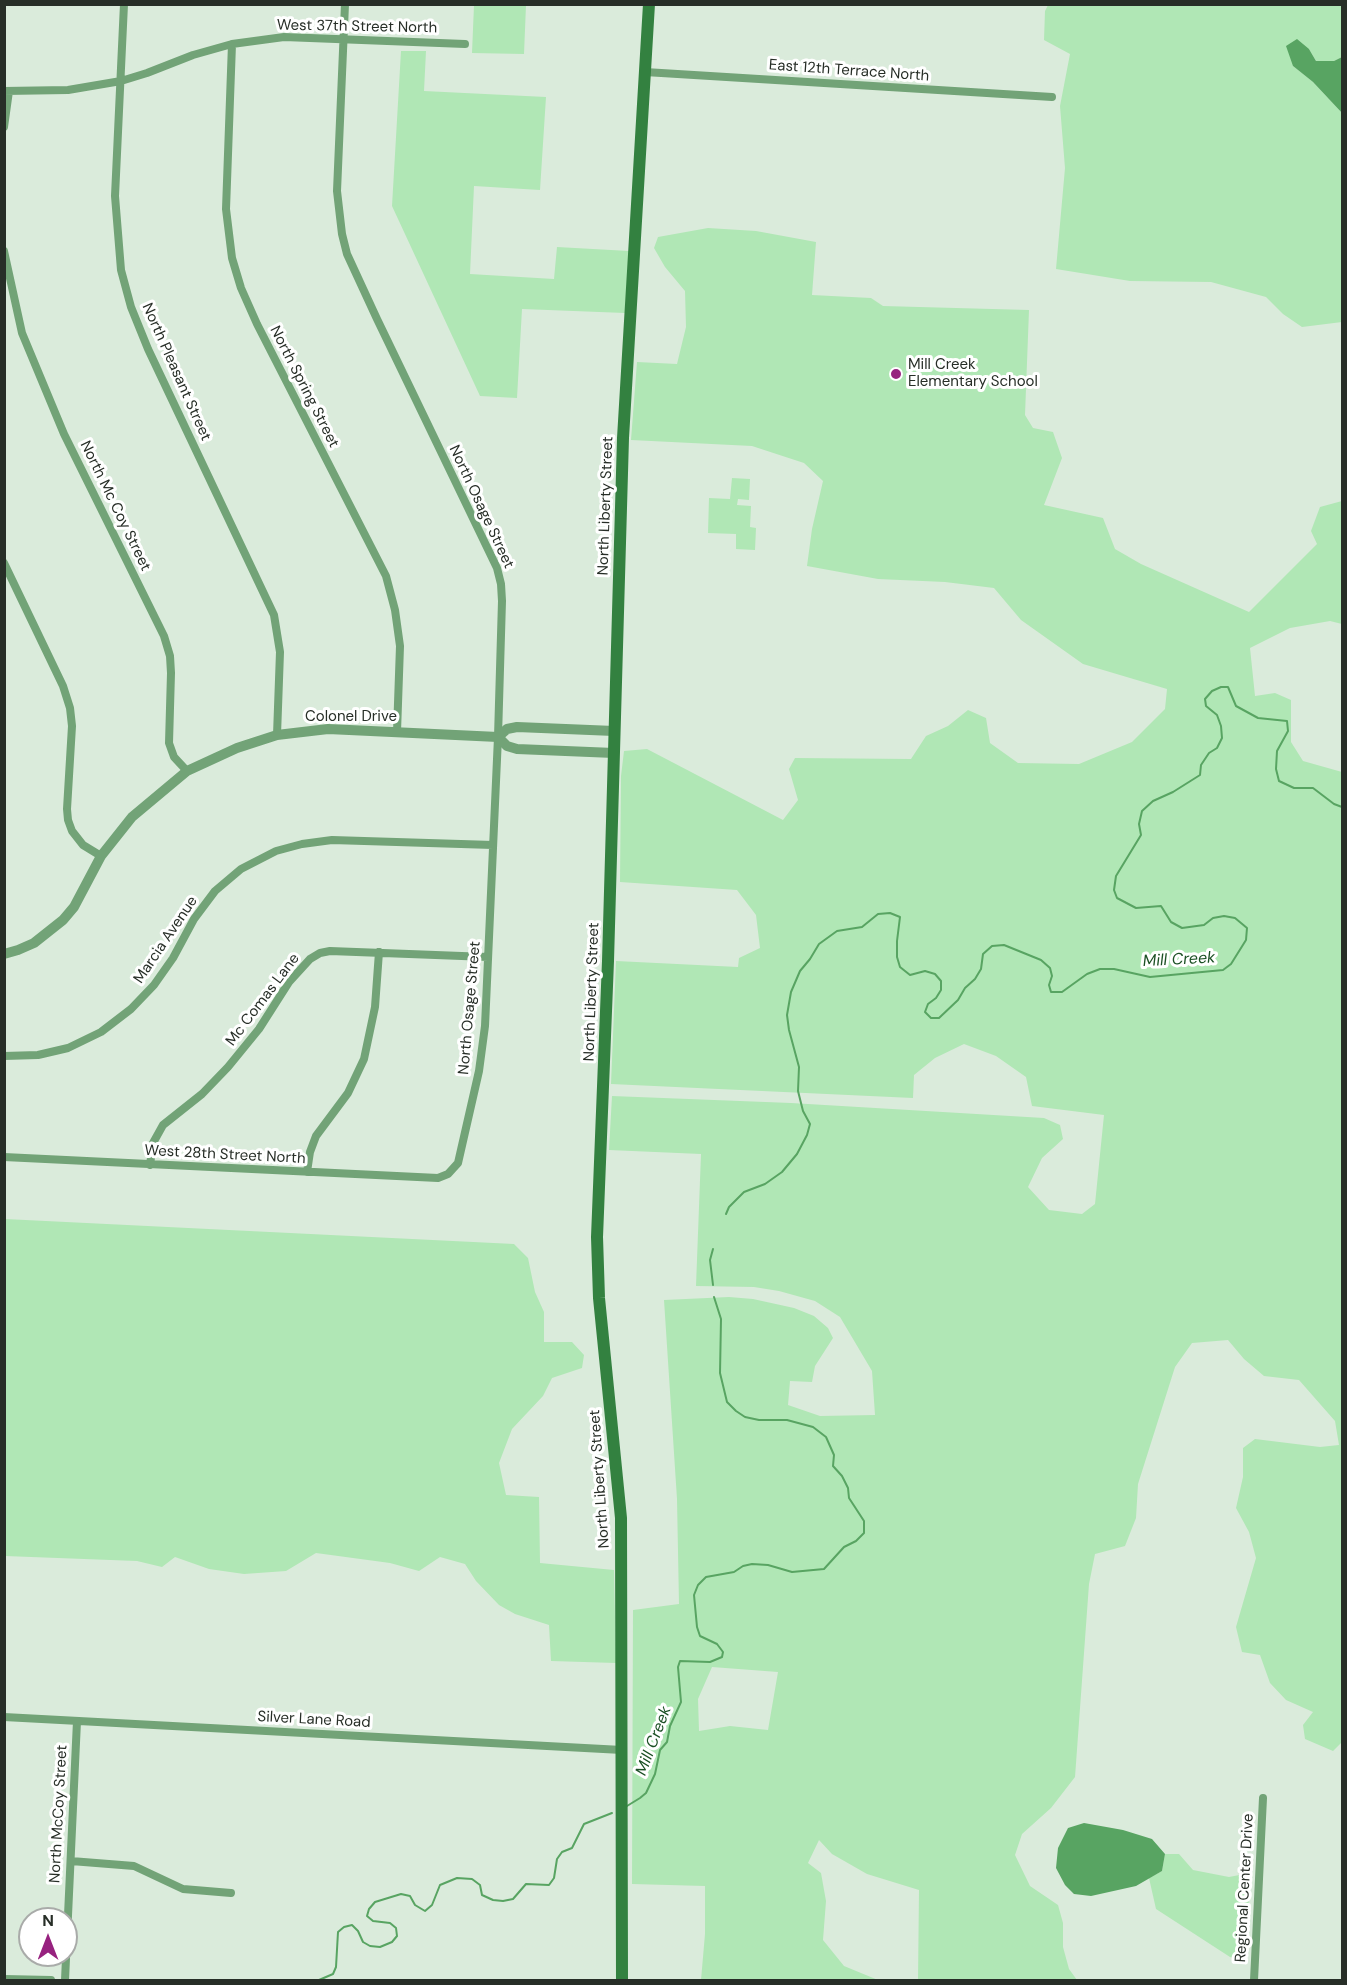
<!DOCTYPE html>
<html>
<head>
<meta charset="utf-8">
<style>
	body { margin:0 }
	#map { position:relative; width:1347px; height:1985px; overflow:hidden; background:#daebdb; font-family:"DM Sans",sans-serif }
	canvas { display:block }
	.frame { position:absolute; inset:0; border:6px solid #272e27; pointer-events:none }
	.north { position:absolute; left:18px; top:1907px; width:60px; height:60px; box-sizing:border-box; background:#fff; border:2px solid #a9aba9; border-radius:50%; rotate:0deg; font-size:16px; font-weight:700; line-height:24px; text-align:center; color:#272e27 }
	.north::after { content:''; display:block; margin:auto; width:21px; height:27px; background:#97227f; clip-path:polygon(50% 0,100% 100%,50% 72%,0 100%) }
</style>
</head>
<body>
<div id="map">
<canvas width="1347" height="1985"></canvas>
<div class="frame"></div>
<div class="north">N</div>
</div>
<script>
const c = document.querySelector('canvas').getContext('2d');
c.lineJoin = 'round';
function fill(path, color) { c.fillStyle = color; c.fill(path, 'evenodd'); }
const poly = rows => new Path2D(rows.map(r => 'M' + r).join(''));
function trace(path, color, width, dash) { c.strokeStyle = color; c.lineWidth = width; c.lineCap = dash ? 'butt' : 'round'; c.setLineDash(dash || []); c.stroke(path); }
function label(font, color, halo, rows, align = 'center') {
  c.font = font + ' "DM Sans",sans-serif'; c.lineWidth = 6; c.setLineDash([]); c.textBaseline = 'middle'; c.strokeStyle = halo; c.fillStyle = color; for (const [text, x, y, turn = 0] of rows) {
    c.save(); c.translate(x, y); c.rotate((+turn || 0) * Math.PI / 180); c.textAlign = isNaN(turn) ? turn : align; if (halo) c.strokeText(text, 0, 0); c.fillText(text, 0, 0); c.restore();
  }
}
const green = poly([
	[474,5,526,5,524,54,472,53],
	[1048,5,1342,5,1342,57,1334,61,1316,61,1309,49,1293,66,1313,82,1342,113,1342,322,1302,327,1283,314,1266,297,1211,282,1130,281,1056,269,1065,168,1060,106,1070,54,1044,40,1045,11],
	[401,51,426,51,424,91,546,97,540,190,474,186,470,274,554,279,557,247,629,251,625,313,522,309,517,398,480,396,392,206],
	[708,228,756,231,816,242,812,295,871,298,883,306,1029,310,1025,415,1033,428,1053,432,1062,458,1044,505,1103,518,1115,549,1141,564,1249,612,1317,544,1311,531,1320,507,1342,501,1342,624,1330,621,1290,628,1250,648,1255,696,1275,693,1291,700,1291,742,1303,761,1342,772,1342,1742,1333,1751,1305,1739,1303,1725,1313,1712,1286,1700,1270,1683,1260,1655,1242,1652,1236,1627,1256,1558,1249,1532,1236,1508,1243,1477,1243,1448,1255,1439,1320,1447,1339,1445,1335,1421,1299,1380,1264,1376,1244,1359,1228,1340,1192,1343,1175,1367,1138,1484,1136,1518,1125,1546,1095,1554,1089,1584,1075,1777,1051,1808,1022,1834,1015,1855,1030,1886,1058,1905,1063,1923,1063,1947,1069,1969,1077,1980,918,1980,919,1890,867,1874,832,1854,819,1840,808,1863,821,1873,826,1901,823,1940,844,1966,878,1980,701,1980,705,1934,705,1886,632,1884,633,1610,679,1604,677,1499,664,1300,729,1297,753,1299,794,1308,814,1316,828,1328,833,1338,815,1366,812,1382,790,1381,788,1405,820,1416,875,1415,872,1371,840,1317,815,1301,779,1291,754,1287,696,1286,701,1154,609,1150,612,1096,791,1103,1044,1118,1060,1125,1063,1139,1042,1158,1028,1187,1049,1210,1082,1214,1095,1204,1104,1115,1032,1106,1026,1077,996,1056,964,1044,935,1058,914,1075,913,1098,611,1084,616,961,738,967,739,958,760,948,756,915,737,890,620,882,621,776,624,751,647,749,783,820,798,800,789,769,795,758,911,759,926,736,948,726,968,710,986,718,990,743,1018,763,1079,764,1132,742,1165,709,1167,689,1083,664,1021,620,994,588,945,582,878,579,807,566,812,529,823,481,804,463,752,446,631,440,637,362,677,364,686,327,685,291,665,267,654,248,658,237],
	[712,1667,778,1672,768,1730,730,1726,699,1731,698,1699],
	[732,478,750,479,749,500,738,499,737,505,751,506,750,527,756,528,755,550,736,549,736,534,708,533,709,498,730,499],
	[5,1219,514,1244,528,1258,535,1292,544,1312,544,1342,572,1342,584,1355,582,1368,552,1378,543,1396,512,1429,499,1463,506,1495,539,1497,540,1563,614,1570,616,1663,551,1661,549,1625,515,1614,499,1605,476,1581,465,1564,440,1557,419,1571,390,1563,316,1553,286,1571,244,1574,209,1569,175,1557,162,1567,137,1561,5,1556],
	[1165,1854,1179,1854,1193,1870,1229,1877,1250,1873,1246,1961,1230,1957,1156,1909,1149,1878,1162,1871]
]);
const water = poly([
	[1297,39,1309,49,1316,61,1334,61,1342,57,1342,113,1313,82,1293,66,1286,46],
	[1084,1823,1123,1830,1152,1839,1165,1854,1162,1871,1136,1886,1091,1896,1074,1894,1065,1885,1056,1868,1058,1848,1068,1828]
]);
const stream = poly([
	[726,1214,729,1207,744,1192,765,1184,782,1172,797,1154,807,1135,810,1124,803,1111,798,1091,799,1067,789,1030,787,1015,791,992,800,971,810,959,819,944,837,931,862,927,878,914,890,913,900,917,897,941,897,957,900,967,910,975,925,971,935,974,941,981,941,990,936,998,928,1004,925,1012,931,1018,939,1018,958,1000,965,988,975,979,981,969,983,954,992,946,1004,945,1041,960,1050,968,1052,976,1049,985,1051,992,1062,992,1087,974,1100,969,1114,969,1150,977,1223,970,1231,964,1246,940,1247,928,1235,918,1224,916,1213,918,1204,925,1182,928,1171,922,1161,906,1136,908,1117,898,1114,890,1116,876,1141,835,1139,824,1142,811,1153,801,1173,792,1200,775,1201,765,1209,753,1217,748,1222,738,1221,726,1217,715,1206,706,1205,699,1212,691,1221,687,1228,687,1236,706,1258,718,1287,721,1288,731,1277,751,1276,769,1279,781,1294,788,1313,788,1334,804,1342,807],
	[713,1249,710,1260,713,1285],
	[627,1806,640,1798,646,1793,655,1774,660,1750,667,1742,670,1726,681,1702,678,1667,680,1661,710,1662,722,1657,723,1652,717,1644,700,1636,697,1627,694,1595,698,1585,706,1577,734,1572,743,1566,752,1564,768,1565,792,1572,824,1569,844,1547,856,1541,864,1533,864,1521,849,1498,848,1488,842,1476,833,1466,834,1455,826,1437,813,1427,787,1420,759,1420,745,1417,736,1411,727,1402,720,1373,721,1319,714,1297],
	[319,1980,333,1974,336,1967,338,1932,344,1927,352,1925,358,1931,363,1942,370,1946,380,1947,392,1942,397,1936,396,1928,390,1923,373,1921,367,1916,369,1909,375,1902,401,1894,410,1896,415,1905,425,1911,432,1905,440,1885,457,1878,472,1879,480,1885,482,1895,493,1900,503,1901,513,1899,526,1884,549,1885,554,1878,557,1859,562,1852,572,1848,584,1824,612,1813]
]);
const minor = poly([
	[124,4,115,196,121,270,131,307,148,349,274,615,280,652,277,735],
	[232,44,226,209,232,258,241,288,257,324,386,576,395,610,400,646,397,732],
	[645,72,1052,97],
	[4,91,68,90,121,81,147,73,193,55,232,44,284,37,465,44],
	[4,127,9,91],
	[4,251,22,333,64,434,164,636,170,656,171,673,169,743,174,757,187,771],
	[4,563,63,686,70,708,72,726,67,809,68,820,72,831,83,845,101,856],
	[4,1056,38,1055,68,1048,101,1032,131,1009,154,985,173,958,194,919,215,891,241,869,276,851,302,844,332,840,493,845],
	[4,1157,438,1178,448,1174,458,1163,479,1071,485,1026,498,737,502,601,501,584,497,568,377,319,347,254,342,234,337,191,345,4],
	[150,1165,153,1143,163,1125,202,1094,228,1067,259,1029,289,982,310,959,320,953,330,951,488,957],
	[307,1172,310,1152,316,1136,348,1093,364,1059,375,1007,379,952],
	[4,1717,622,1750],
	[71,1861,134,1866,183,1889,231,1893],
	[4,1979,51,1980],
	[65,1980,77,1721],
	[1254,1980,1263,1798]
]);
const tertiary = poly([
	[498,737,507,729,517,727,614,731],
	[4,954,18,950,34,943,63,920,74,907,101,856,132,817,187,771,237,748,277,735,328,729,498,737,507,746,517,749,614,753]
]);
const secondary = poly([
	[622,1980,621,1518,599,1298,597,1237,608,961,623,438,649,4]
]);
const markers = [
	[896,374,6,"#97227f"]
];
const streetNames = [
	["West 37th Street North",357,27,1],
	["East 12th Terrace North",849,71,4],
	["North Pleasant Street",176,372,66],
	["North Spring Street",304,387,63],
	["North Mc Coy Street",115,506,64],
	["North Liberty Street",606,506,-88],
	["North Osage Street",481,507,65],
	["Colonel Drive",351,717],
	["Marcia Avenue",166,940,-56],
	["North Liberty Street",592,992,-88],
	["Mc Comas Lane",263,1000,-53],
	["North Osage Street",470,1008,-85],
	["West 28th Street North",225,1155,3],
	["North Liberty Street",600,1479,-94],
	["Silver Lane Road",314,1720,3],
	["North McCoy Street",59,1814,-87],
	["Regional Center Drive",1245,1888,-87]
];
const poiNames = [
	["Mill Creek",908,365],
	["Elementary School",908,382]
];
const waterNames = [
	["Mill Creek",1179,960,-3],
	["Mill Creek",654,1741,-69]
];
fill(green, '#b0e7b5');
fill(water, '#58a462');
trace(stream, '#58a462', 2);
trace(minor, '#72a377', 8);
trace(tertiary, '#72a377', 10);
trace(secondary, '#338140', 12);
for (const [x, y, r, color] of markers) { const dot = new Path2D(); dot.arc(x, y, r, 0, 2 * Math.PI); c.fillStyle = color; c.fill(dot); trace(dot, '#fff', 2); }
label('15px', '#272e27', '#fff', streetNames);
label('15px', '#272e27', '#fff', poiNames, 'left');
label('italic 16px', '#1b5024', '#fff', waterNames);
</script>
</body>
</html>
